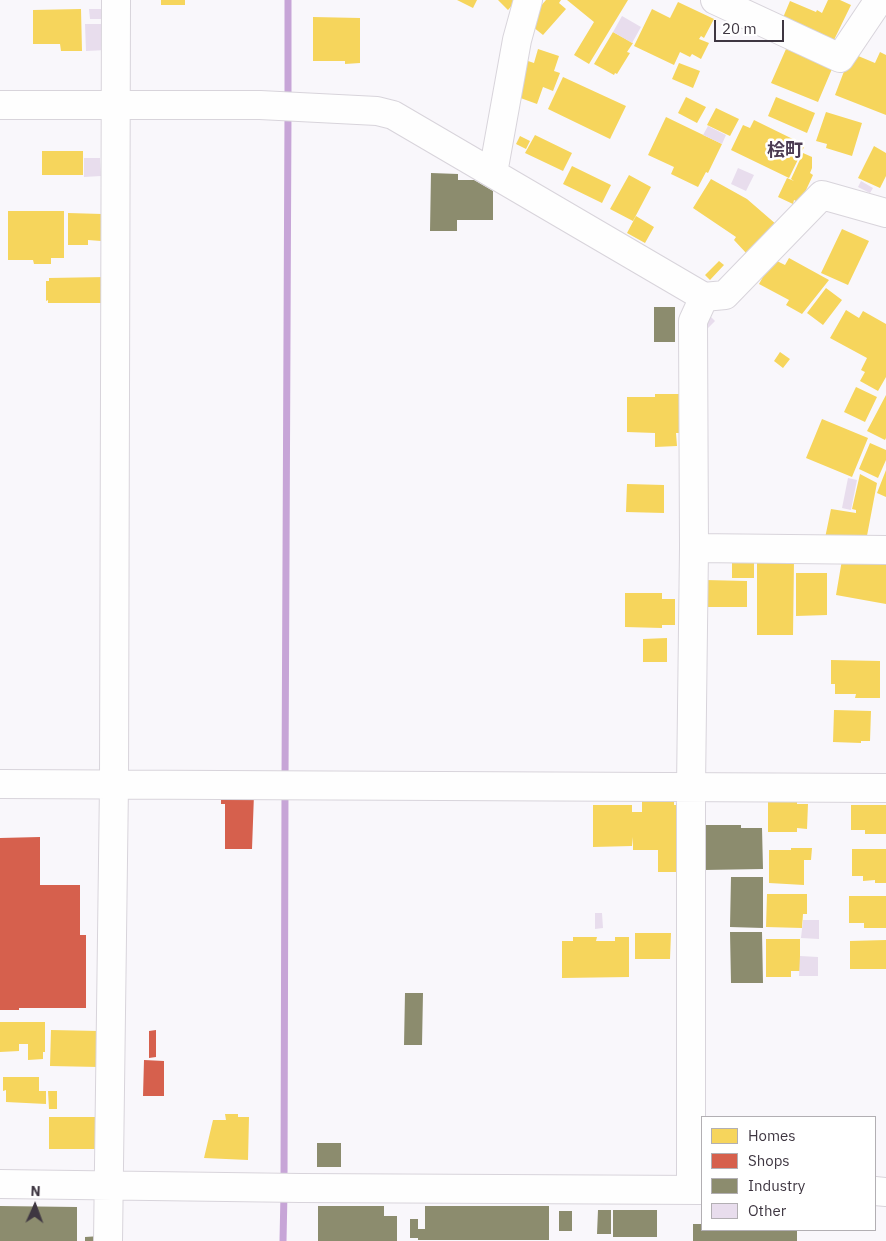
<!DOCTYPE html>
<html>
<head>
<meta charset="utf-8">
<style>
	body { margin:0 }
	#map { position:relative; width:886px; height:1241px; overflow:hidden; background:#f9f7fb; font-family:"IBM Plex Sans",sans-serif }
	canvas { display:block }
	.legend { position:absolute; left:701px; top:1116px; width:175px; height:115px; box-sizing:border-box; background:#fff; border:1px solid #b2afb3; margin:0; padding:6px 9px; list-style:none; font-size:15px; color:#3e3641 }
	.legend li { display:flex; align-items:center; gap:10px; height:25px }
	.legend b { width:25px; border:1px solid #b2afb3 }
	.north { position:absolute; left:10px; top:1181px; width:50px; height:50px; -webkit-text-stroke:4px #fff; paint-order:stroke; rotate:2deg; font-size:14px; font-weight:700; line-height:20px; text-align:center; color:#3e3641 }
	.north::after { content:''; display:block; margin:auto; width:18px; height:22px; background:#3e3641; clip-path:polygon(50% 0,100% 100%,50% 72%,0 100%) }
	.scale { position:absolute; left:714px; top:20px; width:70px; height:22px; box-sizing:border-box; border:2px solid #3e3641; border-top:0; padding-left:6px; font-size:15px; line-height:18px; white-space:nowrap; color:#3e3641; -webkit-text-stroke:4px #fff; paint-order:stroke }
</style>
</head>
<body>
<div id="map">
<canvas width="886" height="1241"></canvas>
<ul class="legend">
<li><b style="height:14px;background:#f6d55c"></b>Homes</li>
<li><b style="height:14px;background:#d6604d"></b>Shops</li>
<li><b style="height:14px;background:#8c8c6e"></b>Industry</li>
<li><b style="height:14px;background:#e8dded"></b>Other</li>
</ul>
<div class="north">N</div>
<div class="scale">20 m</div>
</div>
<script>
const c = document.querySelector('canvas').getContext('2d');
c.lineJoin = 'round';
function fill(path, color) { c.fillStyle = color; c.fill(path, 'evenodd'); }
const poly = rows => new Path2D(rows.map(r => 'M' + r).join(''));
function trace(path, color, width, dash) { c.strokeStyle = color; c.lineWidth = width; c.lineCap = dash ? 'butt' : 'round'; c.setLineDash(dash || []); c.stroke(path); }
function label(font, color, halo, rows, align = 'center') {
  c.font = font + ' "IBM Plex Sans","Noto Sans JP",sans-serif'; c.lineWidth = 5; c.setLineDash([]); c.textBaseline = 'middle'; c.strokeStyle = halo; c.fillStyle = color; for (const [text, x, y, turn = 0] of rows) {
    c.save(); c.translate(x, y); c.rotate((+turn || 0) * Math.PI / 180); c.textAlign = isNaN(turn) ? turn : align; if (halo) c.strokeText(text, 0, 0); c.fillText(text, 0, 0); c.restore();
  }
}
const homes = poly([
	[161,0,185,0,185,5,161,5],
	[457,0,477,0,473,8],
	[498,0,513,0,515,2,508,10],
	[546,0,561,0,559,3,566,9,543,35,533,27,530,18],
	[567,0,628,0,589,64,574,55,594,22],
	[828,0,840,0,851,5,833,42,782,20,790,1,816,12,817,10,822,13],
	[678,2,714,19,704,38,701,36,699,39,709,43,701,59,692,54,690,57,680,52,674,65,634,46,652,9,670,18],
	[81,9,82,51,61,51,60,44,33,44,33,10],
	[313,17,360,18,360,63,345,64,345,61,313,61],
	[613,32,633,43,627,52,630,53,617,74,615,73,614,75,594,64],
	[538,49,559,56,554,71,560,73,553,91,543,87,537,104,515,96,528,61,534,63],
	[786,49,832,69,818,102,771,83],
	[880,52,886,55,886,115,835,95,851,53,875,63],
	[679,63,700,71,693,88,672,79],
	[563,77,626,106,610,139,548,109],
	[686,97,706,107,697,123,678,113],
	[776,97,815,113,807,133,768,116],
	[716,108,739,119,730,136,707,125],
	[826,112,862,123,852,156,826,148,827,144,816,141],
	[666,117,722,144,708,173,706,172,698,187,671,174,674,167,648,155],
	[754,120,805,145,789,178,731,150,743,125,750,128],
	[535,135,572,153,563,171,525,153],
	[520,136,530,141,526,149,516,144],
	[874,146,886,153,886,176,880,188,858,178],
	[42,151,83,151,83,175,42,175],
	[803,153,812,157,812,168,810,173,813,175,800,203,794,200,793,204,778,197,787,178,794,181,791,179],
	[572,166,611,185,602,203,563,184],
	[629,175,651,187,633,221,610,209],
	[711,179,747,199,777,225,747,254,734,240,736,237,693,208],
	[8,211,64,211,64,258,51,258,51,264,34,264,33,260,8,260],
	[68,213,102,214,101,241,88,240,88,245,68,245],
	[636,216,654,227,645,243,627,233],
	[842,229,869,241,848,285,821,273],
	[789,258,829,280,802,314,786,305,789,300,759,284,773,259,785,265],
	[719,261,724,265,710,280,705,275],
	[106,277,106,303,48,303,48,300,46,301,46,281,49,281,49,278],
	[826,288,842,300,823,325,807,313],
	[846,310,859,318,863,311,886,324,886,377,878,391,860,381,865,372,861,370,867,358,830,338],
	[780,352,790,359,783,368,774,361],
	[856,387,877,397,865,422,844,412],
	[655,394,686,394,686,433,676,433,677,446,655,447,655,433,627,432,627,397,655,397],
	[886,395,886,438,885,440,867,431],
	[822,419,868,438,852,477,806,458],
	[870,443,886,450,886,460,878,478,859,469],
	[886,470,886,497,877,493],
	[860,474,877,483,866,541,825,538,831,509,856,513,856,510,852,509],
	[627,484,664,485,664,513,626,512],
	[843,554,886,557,886,604,836,595],
	[732,558,754,558,754,578,732,578],
	[757,560,794,561,793,635,757,635],
	[796,573,827,573,827,615,796,616],
	[705,580,747,581,747,607,704,607],
	[625,593,662,593,662,599,675,599,675,625,662,625,662,628,625,627],
	[667,638,667,662,643,662,643,639],
	[831,660,880,661,880,698,855,698,856,694,835,694,835,684,831,684],
	[834,710,871,711,870,741,861,741,861,743,833,742],
	[642,798,674,798,674,805,683,805,683,872,658,872,658,850,633,850,633,837,632,846,593,847,593,805,632,805,632,812,642,812],
	[768,802,797,802,797,804,808,804,807,829,797,828,797,832,768,832],
	[851,805,886,805,886,834,865,834,865,830,851,830],
	[791,848,812,848,811,860,804,860,804,885,769,883,769,850,791,850],
	[852,849,886,849,886,883,875,883,875,880,863,881,863,876,852,876],
	[767,894,807,894,807,914,803,914,802,928,766,927],
	[849,896,886,896,886,928,864,928,864,923,849,923],
	[635,933,671,933,670,959,635,959],
	[573,937,597,937,596,941,615,941,615,937,629,937,629,977,562,978,562,941,573,941],
	[766,939,800,939,800,971,791,971,791,977,766,977],
	[886,940,886,969,850,969,850,941],
	[0,1022,45,1022,45,1052,43,1052,43,1059,28,1060,28,1044,19,1044,19,1051,0,1052],
	[51,1030,99,1031,99,1067,50,1066],
	[3,1077,39,1077,39,1091,46,1091,46,1104,6,1102,6,1090,3,1091],
	[48,1091,57,1091,57,1109,49,1109],
	[225,1114,238,1114,238,1117,249,1117,248,1160,204,1158,213,1120,226,1120],
	[49,1117,101,1117,101,1149,49,1149]
]);
const shops = poly([
	[221,794,254,794,252,849,225,849,225,804,221,804],
	[40,837,40,885,80,885,80,935,86,935,86,1008,19,1008,19,1010,0,1010,0,838],
	[156,1030,156,1057,149,1058,149,1031],
	[144,1060,164,1061,164,1096,143,1096]
]);
const industry = poly([
	[431,173,458,174,458,180,474,180,493,191,493,220,457,220,457,231,430,231],
	[654,307,675,307,675,342,654,342],
	[704,825,741,825,741,828,762,828,763,869,704,870],
	[731,877,763,877,763,928,730,927],
	[730,932,762,932,763,983,731,983],
	[405,993,423,993,422,1045,404,1045],
	[317,1143,341,1143,341,1167,317,1167],
	[0,1206,77,1207,77,1241,0,1241],
	[318,1206,384,1206,384,1216,397,1216,397,1241,318,1241],
	[425,1206,549,1206,549,1240,418,1240,418,1238,410,1238,410,1219,418,1219,418,1229,425,1229],
	[598,1210,611,1210,611,1234,597,1234],
	[613,1210,657,1210,657,1237,613,1237],
	[559,1211,572,1211,572,1231,559,1231],
	[693,1224,702,1224,702,1230,797,1230,797,1241,693,1241],
	[101,1236,101,1241,85,1241,85,1237]
]);
const stream = poly([
	[288,102,288,0],
	[285,780,288,113],
	[284,1182,285,790],
	[283,1241,284,1193]
]);
const building = poly([
	[89,9,106,9,106,19,90,19],
	[622,16,641,27,632,43,613,32],
	[85,24,107,24,107,50,86,51],
	[708,126,726,135,722,144,703,135],
	[84,158,100,158,101,176,84,177],
	[738,168,754,175,746,191,731,184],
	[861,181,873,188,870,193,858,187],
	[711,317,715,321,705,331,701,327],
	[848,478,857,480,851,510,842,508],
	[595,913,602,913,603,928,595,929],
	[803,920,819,920,819,939,801,938],
	[800,956,818,957,818,976,799,976]
]);
const minor = poly([
	[715,0,840,58,879,0],
	[0,105,260,105,377,111,393,115,704,297,725,295,822,195,886,213],
	[493,173,517,40,528,0],
	[694,548,886,550],
	[0,784,886,788],
	[0,1184,301,1188,702,1190],
	[691,1190,691,787,694,548,693,321,704,297],
	[875,1191,886,1192],
	[108,1241,114,784,116,0]
]);
const quarterNames = [
	["桧町",785,151]
];
fill(homes, '#f6d55c');
fill(shops, '#d6604d');
fill(industry, '#8c8c6e');
trace(stream, '#c7a5d7', 7);
fill(building, '#e8dded');
trace(minor, '#d8d4db', 30);
trace(minor, '#fefefe', 28);
label('bold 18px', '#4b3b52', '#fff', quarterNames);
</script>
</body>
</html>
